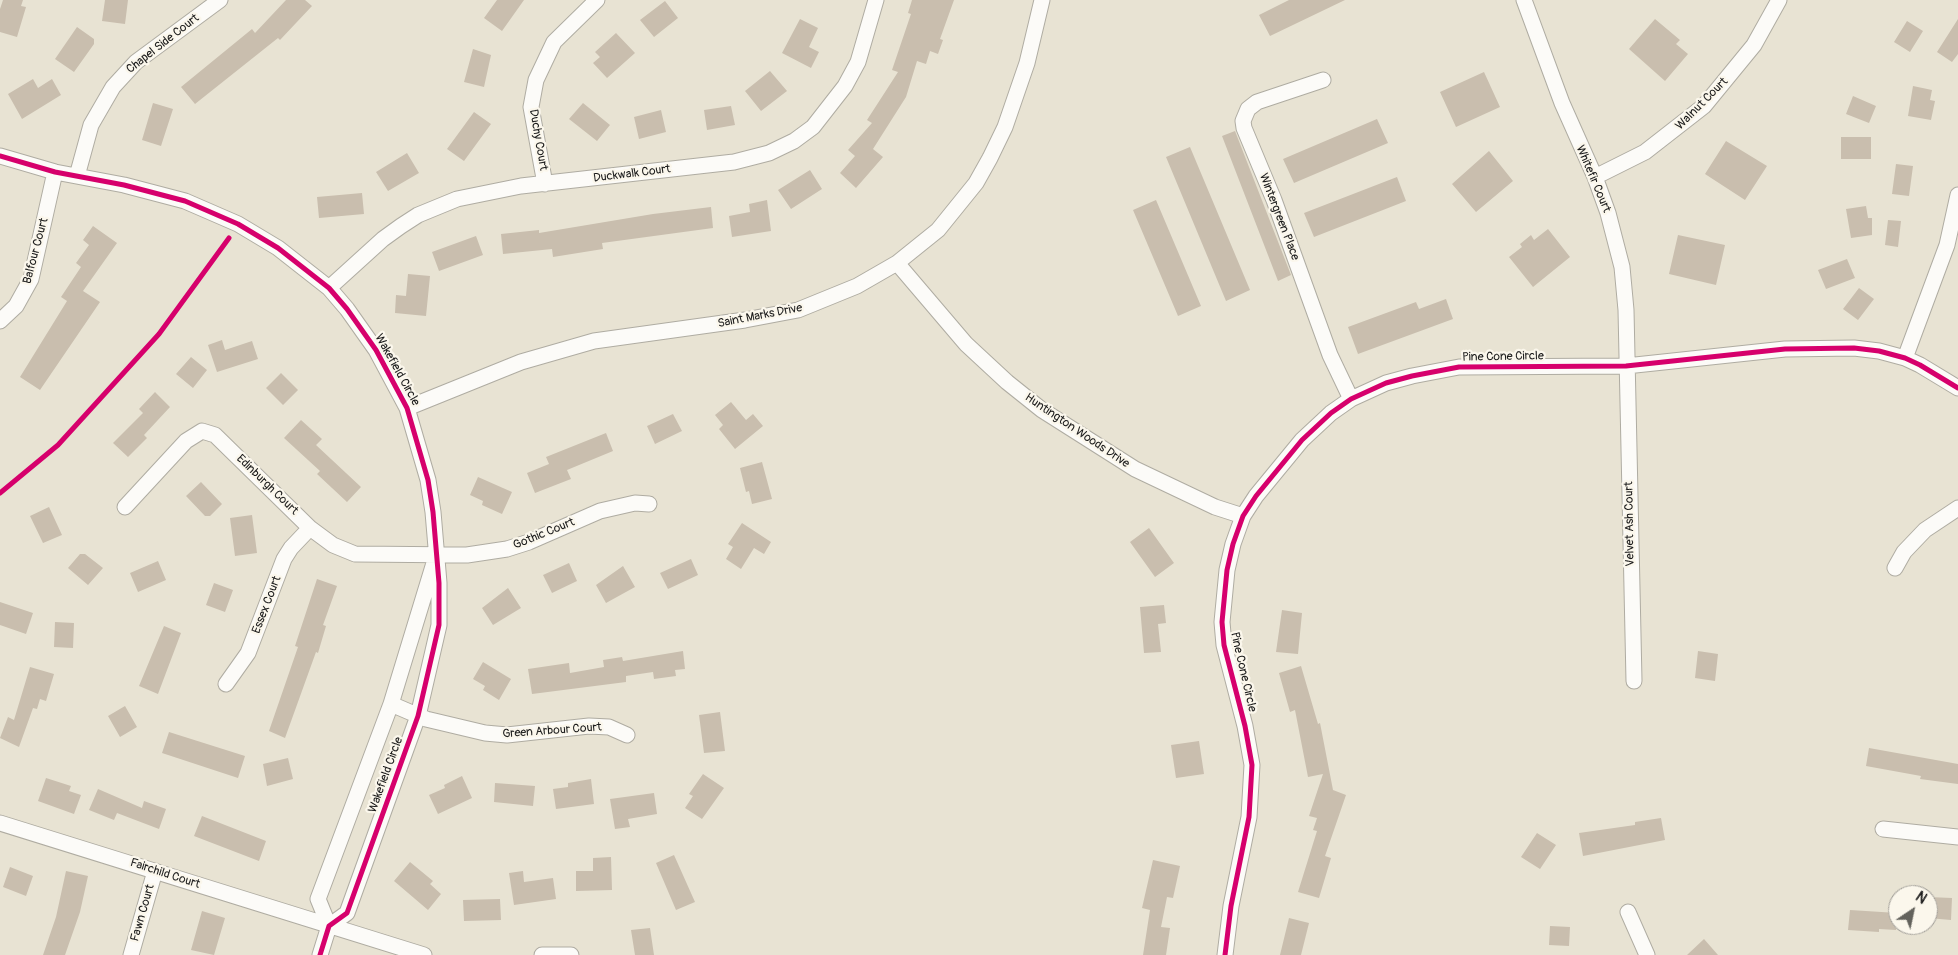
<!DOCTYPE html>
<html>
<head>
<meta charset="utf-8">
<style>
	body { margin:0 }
	#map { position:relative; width:1958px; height:955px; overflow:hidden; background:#e8e3d3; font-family:Pangolin,sans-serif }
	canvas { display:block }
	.north { position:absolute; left:1888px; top:885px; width:50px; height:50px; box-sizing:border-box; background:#fbf7ec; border:1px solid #a29f99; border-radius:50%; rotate:34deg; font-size:14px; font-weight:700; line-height:20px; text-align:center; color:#1c1c1c }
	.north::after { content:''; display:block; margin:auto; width:18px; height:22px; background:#63625c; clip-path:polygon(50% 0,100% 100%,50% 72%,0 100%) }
</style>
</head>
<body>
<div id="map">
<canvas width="1958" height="955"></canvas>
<div class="north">N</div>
</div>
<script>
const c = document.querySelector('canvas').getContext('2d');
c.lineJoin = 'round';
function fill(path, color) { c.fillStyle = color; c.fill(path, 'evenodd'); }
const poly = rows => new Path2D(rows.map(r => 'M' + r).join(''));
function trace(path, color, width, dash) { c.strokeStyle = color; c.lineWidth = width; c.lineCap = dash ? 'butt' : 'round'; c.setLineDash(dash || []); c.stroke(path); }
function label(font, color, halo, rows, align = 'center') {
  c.font = font + ' Pangolin,sans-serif'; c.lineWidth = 4.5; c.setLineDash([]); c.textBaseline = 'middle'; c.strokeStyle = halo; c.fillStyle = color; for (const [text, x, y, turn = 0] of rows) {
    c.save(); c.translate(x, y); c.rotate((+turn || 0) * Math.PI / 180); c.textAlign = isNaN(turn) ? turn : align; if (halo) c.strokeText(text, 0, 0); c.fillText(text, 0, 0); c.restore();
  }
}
const building = poly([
	[3,0,23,0,21,6,26,7,17,37,0,32,0,9],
	[105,0,128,0,125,24,102,21],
	[286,0,305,0,312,6,280,40,278,38,195,104,181,87,252,29,255,33],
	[497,0,524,0,502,31,484,18],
	[912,0,954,0,940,39,943,40,938,54,930,51,926,64,917,61,906,97,873,149,883,157,856,188,840,173,855,156,848,150,872,123,867,120,898,72,892,70,911,14,908,13],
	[1289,0,1345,0,1270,36,1259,15],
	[665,1,678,18,654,37,640,20],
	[800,19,818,28,809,47,819,52,811,68,782,53],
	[1655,19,1680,40,1676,44,1688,54,1665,81,1629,49],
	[1958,19,1958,54,1952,62,1937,52],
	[1907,21,1923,31,1910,52,1894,42],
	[77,27,94,39,94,44,74,72,55,59],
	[616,33,635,53,607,78,593,63,600,57,595,52],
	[473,49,491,55,484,87,464,82],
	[770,71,787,91,761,111,745,91],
	[1484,72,1500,107,1456,127,1440,92],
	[33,79,38,88,52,79,61,95,22,119,8,94],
	[1913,86,1932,90,1930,100,1935,101,1931,120,1908,116],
	[1853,96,1876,106,1869,123,1846,114],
	[153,103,173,109,161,146,142,140],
	[583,103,610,125,597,141,569,119],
	[731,106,735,125,707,130,704,110],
	[661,110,666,132,639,139,634,117],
	[474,112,491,124,464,161,447,149],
	[1377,119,1388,143,1294,183,1283,159],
	[1235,131,1291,275,1278,281,1222,136],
	[1841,137,1871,137,1871,159,1841,159],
	[1726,141,1767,166,1745,200,1705,174],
	[1190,147,1250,290,1226,301,1166,157],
	[1489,151,1513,181,1476,212,1452,184],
	[407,153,419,173,388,191,376,172],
	[1896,164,1913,166,1909,196,1892,194],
	[810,170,822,189,791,209,778,190],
	[1397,177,1406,201,1314,237,1304,213],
	[362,193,364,214,319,218,317,197],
	[767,200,771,231,732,237,729,216,750,212,749,204],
	[1156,200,1201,306,1178,316,1133,210],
	[1866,206,1868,218,1872,218,1872,235,1851,238,1846,209],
	[711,207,713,228,602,243,603,249,553,257,552,249,503,254,501,234,539,230,539,233,653,214],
	[1888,220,1901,221,1898,247,1885,245],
	[93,226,117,243,83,291,100,302,40,390,20,377,67,301,61,297,81,267,76,263,89,245,83,240],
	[1548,229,1570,257,1533,287,1509,257,1522,247,1520,244,1531,235,1534,240],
	[1678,235,1725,245,1716,285,1669,274],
	[476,236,483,255,439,271,432,252],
	[1847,259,1855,278,1826,289,1818,270],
	[408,274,430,276,426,316,395,313,396,295,406,296],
	[1859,288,1874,299,1858,320,1843,309],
	[1446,299,1453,319,1358,354,1348,327,1416,302,1419,309],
	[222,340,225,350,252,341,258,359,217,372,208,345],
	[191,357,207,370,193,388,176,374],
	[281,373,298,390,283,405,266,388],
	[155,392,170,407,144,435,147,438,128,457,113,443,143,413,139,409],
	[731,402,746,420,753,414,763,426,735,449,719,429,723,425,715,415],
	[673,414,682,431,655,444,647,426],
	[301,420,322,439,316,445,361,487,347,502,317,474,320,471,284,438],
	[606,433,613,451,567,470,571,479,535,493,527,473,549,464,546,457],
	[762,462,772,499,752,504,749,491,746,492,740,468],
	[478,477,512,492,502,514,482,505,483,501,470,495],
	[201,482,222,504,210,516,205,516,186,496],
	[49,507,62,535,43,543,30,516],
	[252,515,257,553,235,556,230,518],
	[742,523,771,542,764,554,754,548,741,569,726,559,733,547,728,544],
	[1149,528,1174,563,1155,577,1130,542],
	[80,554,85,554,103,568,88,585,68,568],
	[691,559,698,575,668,589,660,573],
	[158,561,166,580,138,592,130,573],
	[569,563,577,581,552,593,543,575],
	[623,566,635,587,606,603,596,585],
	[317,579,337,586,323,625,326,626,318,653,316,652,285,738,269,731,298,647,295,646],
	[214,583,233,590,225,612,206,605],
	[508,588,521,608,493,625,482,608],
	[0,602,33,613,26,634,0,625],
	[1164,605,1166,623,1158,624,1161,652,1144,653,1140,607],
	[1282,610,1302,613,1298,654,1276,652],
	[55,622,74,623,73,648,54,647],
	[164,626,181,633,158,694,139,686],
	[683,651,685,669,675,670,676,676,654,679,653,672,626,676,626,682,532,694,528,669,569,663,570,673,604,667,603,660,622,657,623,661],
	[1698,651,1718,654,1715,681,1695,678],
	[483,662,511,679,499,700,483,690,485,686,473,679],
	[1301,666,1318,724,1320,723,1333,790,1346,795,1325,856,1331,858,1319,898,1298,892,1317,831,1313,830,1317,818,1309,816,1323,774,1308,777,1295,710,1290,712,1279,673],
	[30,667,54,674,46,701,40,699,37,709,33,708,19,747,0,738,8,717,14,720],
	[125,706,137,727,120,737,108,716],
	[720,712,725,751,704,753,699,715],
	[169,732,245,756,238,778,162,753],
	[1199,741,1204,774,1176,778,1171,745],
	[1869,748,1958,764,1958,784,1920,779,1921,776,1866,766],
	[288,758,293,779,267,786,263,764],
	[703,774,724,788,702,819,685,808,693,796,689,794],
	[462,776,472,798,438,814,429,795,445,788,444,785],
	[46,778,71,786,69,791,81,795,74,814,38,801],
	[591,779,594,804,556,809,553,789,568,787,568,783],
	[495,783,535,786,533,806,494,802],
	[98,789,142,808,144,801,166,809,159,829,117,813,114,820,89,810],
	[654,793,657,814,628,819,630,827,615,829,610,799],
	[202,816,266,841,259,861,194,836],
	[1661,818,1665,840,1583,856,1579,833,1635,825,1635,822],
	[1537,833,1556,845,1540,869,1521,857],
	[674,855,695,902,676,910,656,863],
	[611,857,612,890,576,891,576,871,593,871,593,858],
	[1153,860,1180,866,1173,898,1167,897,1161,927,1170,928,1166,955,1143,955,1150,910,1142,908],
	[410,862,433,881,430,884,441,894,428,910,394,881],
	[10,867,33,876,26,896,3,887],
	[66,871,88,876,80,912,65,955,43,955,56,917],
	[523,871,524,882,553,878,556,899,514,905,509,873],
	[1928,897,1952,898,1951,920,1928,918],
	[500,899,501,920,464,921,463,900],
	[1850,910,1897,913,1896,930,1879,929,1879,932,1848,930],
	[202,911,225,918,214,955,191,950],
	[1289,918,1309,923,1301,955,1280,955],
	[1550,926,1570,927,1569,946,1549,945],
	[650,928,654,955,635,955,631,930],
	[1704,939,1718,955,1687,955]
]);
const street = poly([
	[1524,0,1562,103,1595,177,1608,213,1622,267,1626,310,1634,681],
	[1323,80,1257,102,1248,109,1243,121,1244,128,1274,200,1330,355,1351,399],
	[0,156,55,172,124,185,185,201,238,224,278,248,329,288,347,309,376,350,407,408,428,480,433,512,439,583,439,625,418,716,347,913,329,926,320,955],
	[77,176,91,125,113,87,136,62,220,0],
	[1595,177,1645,152,1704,106,1754,45,1779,0],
	[545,184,531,107,536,80,554,42,597,0],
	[897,263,966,344,1007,382,1042,410,1135,469,1215,507,1243,516],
	[329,288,383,239,401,226,418,215,457,199,521,186,734,162,769,153,794,141,813,127,845,86,858,62,876,0],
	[0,321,16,306,31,279,55,172],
	[1905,358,1947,245,1958,195],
	[407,408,521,362,594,341,745,320,798,310,857,286,897,263,938,230,976,183,990,158,1005,127,1027,63,1042,0],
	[125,507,186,441,202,431,215,435,310,528,333,545,355,554,467,555,507,549,529,542,600,511,635,503,649,504],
	[1895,568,1904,552,1925,530,1958,508],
	[226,684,248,653,284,559,291,548,310,528],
	[391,704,426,719,485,733,507,735,589,726,609,727,627,735],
	[0,823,424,955],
	[1883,829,1958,837],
	[1628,912,1647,955],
	[329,926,318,899,391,704,434,563],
	[131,955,155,871],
	[542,955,571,955],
	[1225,955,1231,906,1249,817,1252,765,1245,726,1224,645,1222,622,1227,570,1233,544,1243,516,1256,496,1302,440,1331,413,1351,399,1386,383,1412,376,1459,367,1626,366,1785,349,1854,348,1879,351,1905,358,1920,365,1958,388]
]);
const cycleway = poly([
	[0,156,55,172,124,185,185,201,238,224,278,248,329,288,347,309,376,350,407,408,428,480,433,512,439,583,439,625,418,716,347,913,329,926,320,955],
	[0,493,58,445,159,334,229,238],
	[1225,955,1231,906,1249,817,1252,765,1245,726,1224,645,1222,622,1227,570,1233,544,1243,516,1256,496,1302,440,1331,413,1351,399,1386,383,1412,376,1459,367,1626,366,1785,349,1854,348,1879,351,1905,358,1920,365,1958,388]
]);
const streetNames = [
	["Chapel Side Court",163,44,-38],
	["Walnut Court",1702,104,-45],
	["Duchy Court",538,140,80],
	["Duckwalk Court",632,174,-7],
	["Whitefir Court",1593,179,67],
	["Wintergreen Place",1279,217,69],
	["Balfour Court",36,251,-75],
	["Saint Marks Drive",760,316,-11],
	["Pine Cone Circle",1503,357,-1],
	["Wakefield Circle",397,370,61],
	["Huntington Woods Drive",1077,431,34],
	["Edinburgh Court",267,485,44],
	["Velvet Ash Court",1630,524,-91],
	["Gothic Court",544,534,-22],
	["Essex Court",267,605,-69],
	["Pine Cone Circle",1243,672,77],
	["Green Arbour Court",552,731,-4],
	["Wakefield Circle",386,775,-70],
	["Fairchild Court",165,874,18],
	["Fawn Court",143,913,-74]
];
fill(building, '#c9beae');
trace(street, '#afaca2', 17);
trace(street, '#fcfbf8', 15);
trace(cycleway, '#d6006c', 5);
label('12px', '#1c1c1c', '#fbf7ec', streetNames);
</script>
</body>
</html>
